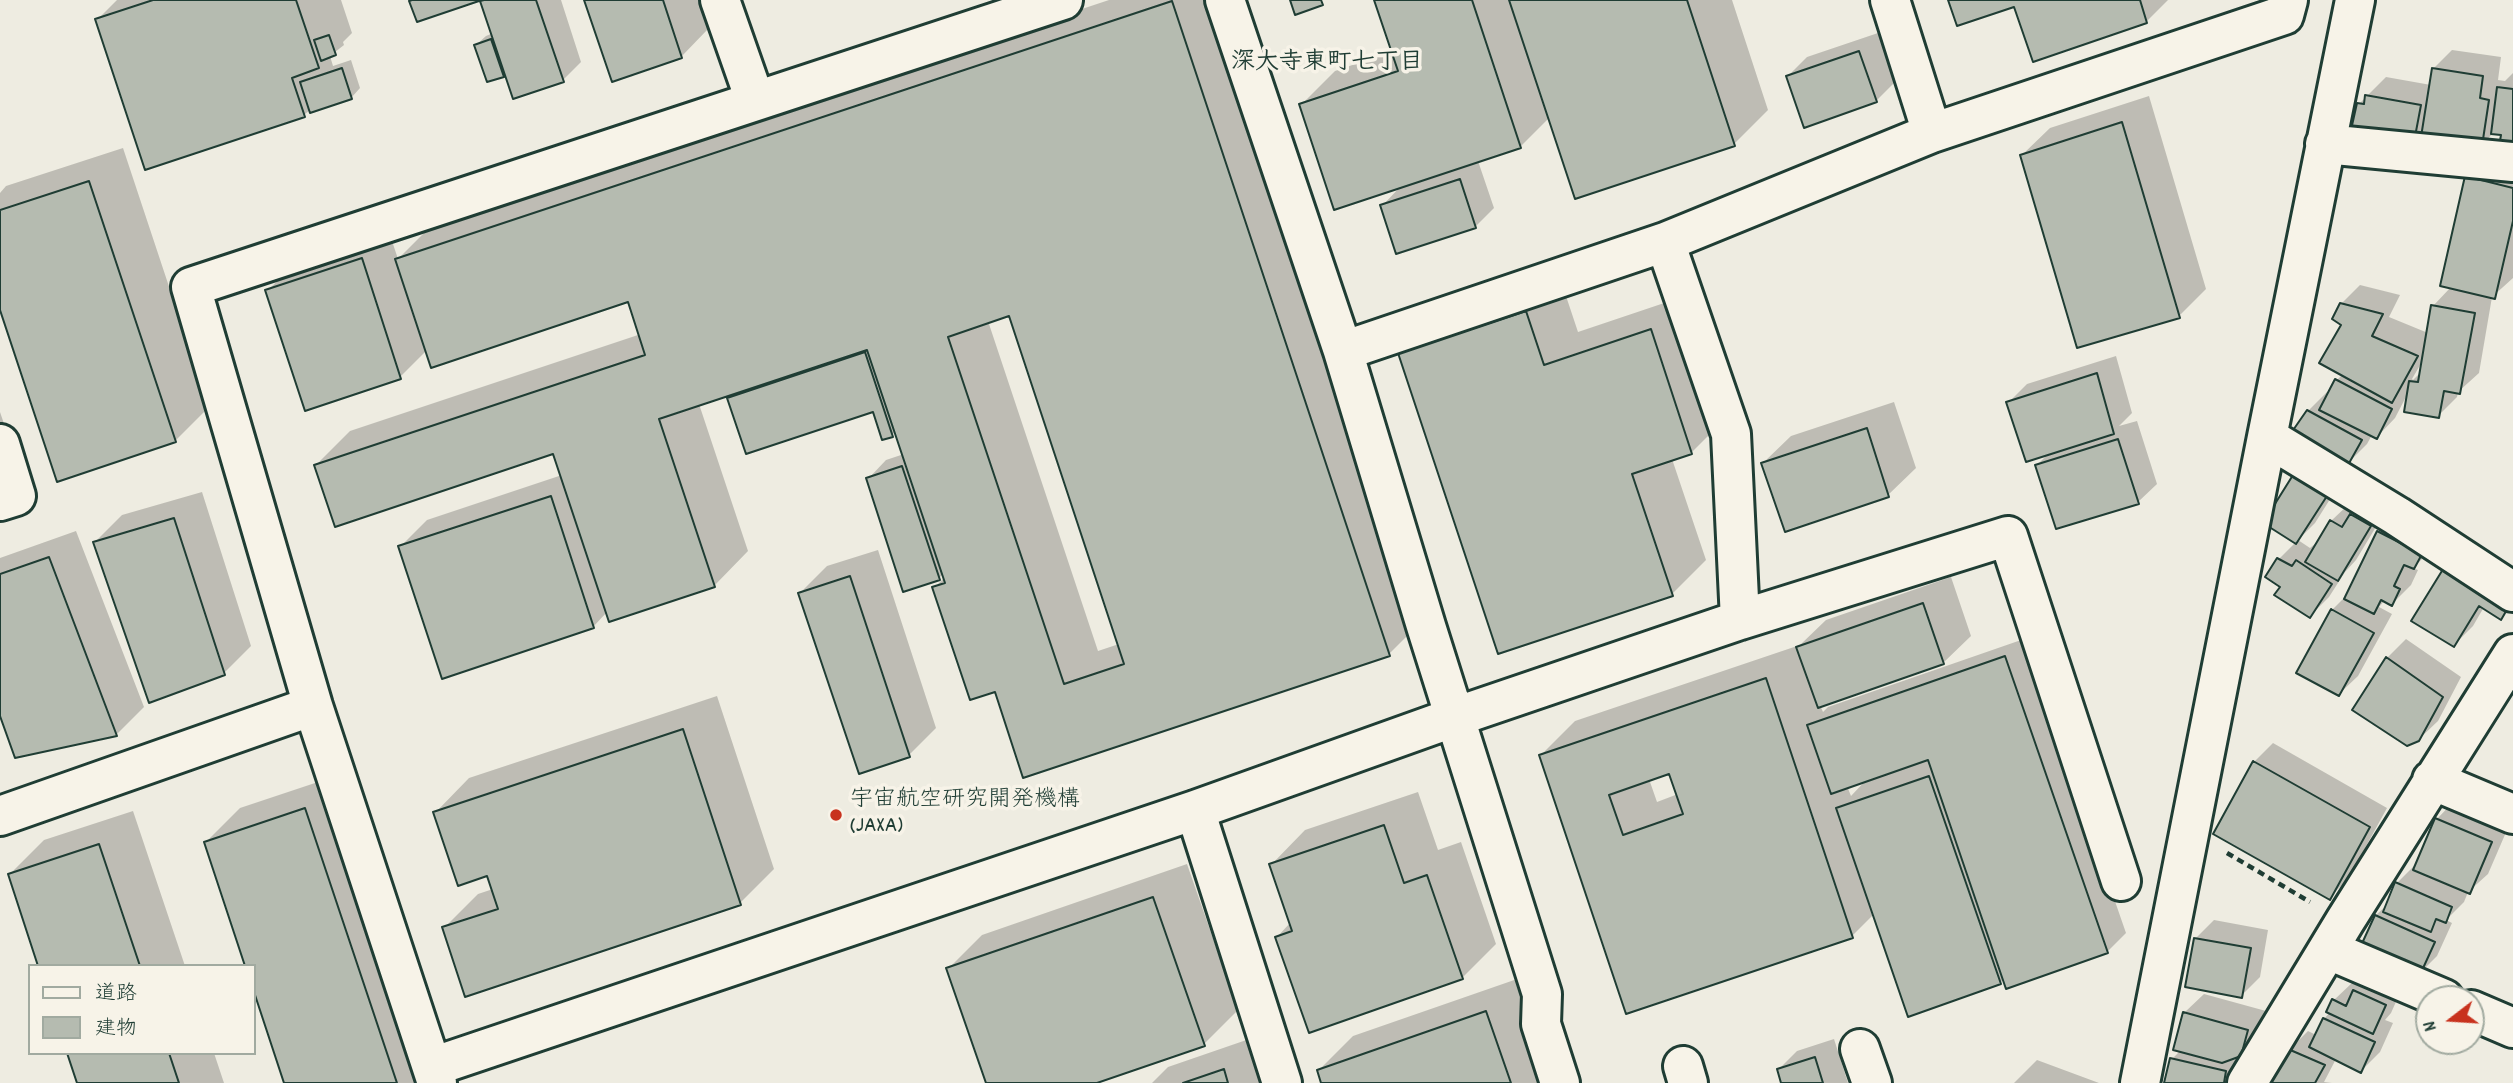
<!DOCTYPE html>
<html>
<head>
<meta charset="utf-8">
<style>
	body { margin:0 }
	#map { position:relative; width:2513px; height:1083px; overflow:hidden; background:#eeece1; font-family:Dekko,"Klee One",sans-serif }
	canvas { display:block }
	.legend { position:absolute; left:28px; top:964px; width:228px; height:91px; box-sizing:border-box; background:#f7f3e8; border:2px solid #a1aaa0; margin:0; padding:9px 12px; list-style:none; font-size:21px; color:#1f3d34 }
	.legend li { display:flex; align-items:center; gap:14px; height:35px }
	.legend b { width:35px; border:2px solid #a1aaa0 }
	.north { position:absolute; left:2415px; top:985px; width:70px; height:70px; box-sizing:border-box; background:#f7f3e8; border:2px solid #a1aaa0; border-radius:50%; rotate:253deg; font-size:19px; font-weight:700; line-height:28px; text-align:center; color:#1f3d34 }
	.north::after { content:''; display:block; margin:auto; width:24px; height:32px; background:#c8321e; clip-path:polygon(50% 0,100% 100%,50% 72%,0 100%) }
</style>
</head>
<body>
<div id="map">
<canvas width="2513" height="1083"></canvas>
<ul class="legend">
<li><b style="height:9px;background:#f7f3e8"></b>道路</li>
<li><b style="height:19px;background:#b5bbb0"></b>建物</li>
</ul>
<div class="north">N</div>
</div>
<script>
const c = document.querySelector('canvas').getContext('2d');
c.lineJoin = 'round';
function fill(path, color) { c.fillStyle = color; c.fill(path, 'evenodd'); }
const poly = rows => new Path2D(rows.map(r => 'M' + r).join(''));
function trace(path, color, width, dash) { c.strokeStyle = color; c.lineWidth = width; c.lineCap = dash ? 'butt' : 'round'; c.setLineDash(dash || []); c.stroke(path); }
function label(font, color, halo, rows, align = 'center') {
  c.font = font + ' Dekko,"Klee One",sans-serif'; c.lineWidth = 7; c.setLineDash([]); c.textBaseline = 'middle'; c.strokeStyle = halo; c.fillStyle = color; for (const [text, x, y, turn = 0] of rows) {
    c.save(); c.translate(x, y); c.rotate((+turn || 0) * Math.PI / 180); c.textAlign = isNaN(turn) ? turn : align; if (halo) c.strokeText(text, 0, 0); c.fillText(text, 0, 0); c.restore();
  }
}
const shadow = poly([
	[117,0,341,0,352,33,343,42,344,45,330,56,333,66,351,60,360,88,351,98,311,109,304,115,97,20],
	[484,0,561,0,581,62,563,80,506,72,503,75,476,45,486,36,493,33,482,2],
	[586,0,699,0,708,29,681,57],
	[1109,0,1217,0,1423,620,1389,654,1025,776,996,690,934,588,945,577,944,573,939,578,868,479,886,460,904,454,896,431,892,435,874,410,729,399,737,391,699,404,748,551,714,586,607,612,593,627,400,547,427,520,562,475,554,452,316,465,350,431,641,334,629,300,427,350,400,377,306,409,267,291,295,264,389,232,398,259,432,225],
	[1010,314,1119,644,1098,651,988,321],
	[1376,0,1732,0,1768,110,1734,144,1550,117,1520,147,1478,161,1494,208,1475,227,1382,206,1401,186,1301,105,1335,71,1393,51],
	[1950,0,2168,0,2146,22,2016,5],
	[1878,33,1895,82,1876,101,1788,76,1807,57],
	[2452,50,2501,57,2498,80,2505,81,2513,73,2513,152,2503,134,2494,132,2482,145,2424,129,2413,140,2359,104,2386,77,2431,85,2434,68],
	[2149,96,2206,289,2179,316,2022,155,2050,128],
	[123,148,209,407,175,441,0,305,0,193,6,186],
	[2513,165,2513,278,2492,297,2479,373,2458,392,2457,397,2438,416,2408,393,2395,418,2377,437,2372,435,2367,444,2348,463,2308,411,2327,392,2329,394,2336,381,2343,374,2341,304,2360,285,2400,295,2389,317,2428,333,2433,306,2451,287,2467,177],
	[2423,360,2421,372,2413,380,2412,379],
	[1560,278,1578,332,1685,296,1725,419,1691,453,1672,459,1706,560,1672,594,1400,354,1434,320],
	[2116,356,2132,413,2119,426,2137,421,2157,484,2138,502,2037,465,2049,453,2008,403,2027,384],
	[1894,402,1916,468,1888,495,1786,529,1763,463,1791,436],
	[0,412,14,453,0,467],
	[2344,477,2315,523,2298,540,2310,548,2316,543,2317,544,2331,521,2350,503,2388,507,2356,560,2345,572,2329,597,2310,616,2282,586,2268,577,2279,559,2296,542,2265,522],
	[202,492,251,646,224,673,95,542,122,515],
	[2397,513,2433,548,2413,568,2418,570,2411,585,2392,604,2385,600,2379,607,2392,614,2358,676,2339,694,2332,610,2348,594,2378,532],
	[76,531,144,707,117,734,16,756,0,711,0,558],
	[878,550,936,728,909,755,800,593,827,566],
	[2446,567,2513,605,2500,618,2484,607,2473,626,2454,645],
	[1951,577,1971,636,1943,663,1820,705,1823,712,1828,707,2024,639,2126,933,2107,952,2005,978,2000,983,1874,914,1852,936,1627,1011,1541,755,1575,721,1800,645,1826,620],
	[1670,772,1678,794,1657,802,1649,779],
	[1867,779,1851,796,1847,786],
	[2406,639,2461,677,2438,721,2418,740,2354,710,2387,658],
	[717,696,774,869,740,903,444,928,478,894,493,889,488,874,435,813,469,778],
	[2273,743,2387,808,2348,879,2329,898,2254,762],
	[339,775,442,1083,286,1083,254,986,254,966,206,842,240,808],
	[1418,792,1438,850,1461,842,1496,944,1462,978,1277,937,1291,922,1271,865,1305,830],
	[2455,800,2510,823,2488,874,2468,892,2464,902,2446,920,2452,923,2437,956,2418,975,2362,949,2376,915,2388,904,2397,883,2416,864,2417,865,2437,819],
	[133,811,185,966,40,966,10,874,44,840],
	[1187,864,1238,1010,1204,1044,1092,1083,988,1083,948,969,982,935],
	[2214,920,2268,930,2260,977,2241,996,2195,939],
	[2373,972,2403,986,2391,1013,2385,1020,2393,1023,2380,1052,2361,1071,2336,1059,2324,1082,2332,1083,2273,1083,2289,1050,2308,1031,2316,1035,2324,1019,2330,1012,2334,1000,2353,982,2360,985],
	[1520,978,1556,1083,1323,1083,1319,1070,1353,1036],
	[2204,994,2266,1011,2260,1035,2243,1052,2237,1083,2166,1083,2172,1059,2181,1050,2176,1049,2185,1012],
	[1258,1036,1274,1083,1152,1083,1168,1067],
	[1834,1039,1848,1083,1783,1083,1779,1069,1797,1051],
	[69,1053,214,1053,224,1083,79,1083],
	[2037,1060,2099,1083,2014,1083]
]);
const building = poly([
	[153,0,296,0,319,68,292,78,305,117,145,170,95,19,153,0],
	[412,0,478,0,479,1,417,22,409,1,412,0],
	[484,0,536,0,564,82,513,99,480,1,484,0],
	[584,0,663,0,682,58,612,82,584,0],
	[1290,0,1321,0,1323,5,1295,15,1290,0],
	[1374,0,1472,0,1521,148,1334,210,1299,104,1398,71,1374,0],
	[1509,0,1687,0,1735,146,1575,199,1509,0],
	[1948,0,2140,0,2147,23,2033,62,2014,7,1957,26,1948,0],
	[1172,1,1390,656,1023,778,995,692,970,700,932,587,945,583,867,350,659,419,715,587,609,622,553,454,335,527,314,465,645,355,628,302,431,368,395,259,1172,1],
	[1009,316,1124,664,1064,684,948,337,1009,316],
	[329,35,336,55,321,61,314,40,329,35],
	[491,39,504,77,487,82,474,45,491,39],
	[1859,51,1877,102,1804,128,1786,76,1859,51],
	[342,68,352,99,310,113,300,82,342,68],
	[2432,68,2483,76,2480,98,2489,100,2482,146,2421,137,2432,68],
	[2497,87,2513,89,2513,154,2498,152,2501,135,2491,134,2497,87],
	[2365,95,2421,105,2414,142,2351,130,2357,103,2364,104,2365,95],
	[2122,122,2180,318,2077,348,2020,155,2122,122],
	[2465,176,2513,188,2513,221,2495,299,2440,286,2465,176],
	[1460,179,1476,228,1396,254,1380,205,1460,179],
	[89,181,176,442,57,482,0,310,0,210,89,181],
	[362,258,401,379,305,411,265,290,362,258],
	[2340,303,2383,314,2372,336,2418,356,2392,403,2319,363,2341,325,2332,319,2340,303],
	[2431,305,2475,313,2460,394,2444,391,2439,418,2404,412,2409,381,2418,382,2431,305],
	[1526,311,1544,365,1651,329,1692,454,1632,474,1673,596,1498,654,1398,353,1526,311],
	[865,352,893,437,882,440,873,412,746,454,727,398,865,352],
	[2097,373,2114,434,2026,462,2006,402,2097,373],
	[2335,379,2392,409,2377,439,2319,410,2335,379],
	[2307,410,2362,440,2348,465,2289,436,2307,410],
	[1867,428,1889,497,1785,532,1761,463,1867,428],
	[2118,439,2139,504,2056,529,2035,465,2118,439],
	[902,466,940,580,903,592,866,478,902,466],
	[2293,475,2327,496,2296,544,2263,523,2293,475],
	[551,496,594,628,442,679,398,546,551,496],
	[2350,514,2371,526,2338,581,2305,562,2330,520,2342,527,2350,514],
	[174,518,225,675,149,703,93,542,174,518],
	[2377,531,2422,554,2414,569,2404,565,2394,586,2400,589,2392,606,2381,600,2374,614,2344,599,2377,531],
	[49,557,117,736,15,758,0,716,0,574,49,557],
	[2277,558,2292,566,2296,560,2332,584,2310,618,2274,595,2280,587,2265,577,2277,558],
	[2445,566,2509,606,2501,620,2479,606,2454,647,2411,621,2445,566],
	[850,576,910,757,859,774,798,593,850,576],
	[1923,603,1944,664,1818,708,1796,647,1923,603],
	[2331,609,2374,633,2339,696,2296,673,2331,609],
	[2005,656,2108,953,2006,989,1928,760,1831,794,1807,725,2005,656],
	[2386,657,2443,697,2419,741,2407,746,2352,710,2386,657],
	[1766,678,1853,938,1626,1014,1539,755,1766,678],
	[1669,774,1683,814,1623,835,1609,795,1669,774],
	[683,729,741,905,465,997,442,927,498,909,487,876,458,886,433,812,683,729],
	[2253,761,2370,827,2330,900,2213,834,2253,761],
	[1929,776,2001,984,1908,1017,1836,808,1929,776],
	[305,808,397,1083,284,1083,254,992,254,966,245,966,204,842,305,808],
	[2435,818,2492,842,2470,894,2413,870,2435,818],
	[1384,825,1404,883,1427,875,1463,979,1309,1033,1275,937,1292,931,1269,864,1384,825],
	[99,844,140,966,38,966,8,874,99,844],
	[2395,882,2452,907,2446,923,2436,919,2431,932,2383,912,2395,882],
	[1153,897,1205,1046,1097,1083,986,1083,946,968,1153,897],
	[2375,915,2435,942,2419,977,2359,950,2375,915],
	[2194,938,2251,948,2242,998,2185,987,2194,938],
	[2353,990,2386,1005,2373,1034,2326,1012,2332,999,2346,1006,2353,990],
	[1486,1011,1511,1083,1321,1083,1317,1070,1486,1011],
	[2183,1012,2248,1030,2241,1056,2222,1063,2173,1050,2183,1012],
	[2323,1018,2375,1042,2361,1073,2309,1047,2323,1018],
	[2288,1049,2325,1065,2315,1083,2271,1083,2288,1049],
	[67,1053,169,1053,179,1083,77,1083,67,1053],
	[1815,1057,1823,1083,1781,1083,1777,1069,1815,1057],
	[2170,1058,2226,1071,2224,1083,2164,1083,2170,1058],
	[1224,1069,1228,1083,1183,1083,1224,1069]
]);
const path = poly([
	[2227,853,2310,902]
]);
const minor = poly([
	[720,0,755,100],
	[1225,0,1343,351,1426,626,1542,994,1541,1024,1560,1083],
	[1890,0,1932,133],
	[2325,144,2513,162],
	[1665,242,1731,434,1740,620],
	[1343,351,1665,242,1932,133,2284,15,2288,0],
	[2267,437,2397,516,2513,592],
	[0,444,16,496,0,501],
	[2432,780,2513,814],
	[1195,810,1282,1083],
	[0,816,313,706],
	[2329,950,2444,999],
	[2471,1010,2513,1028],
	[1860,1049,1872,1083],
	[1683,1066,1688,1083],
	[432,1067,1195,810,1455,717,1740,620,2008,536,2121,881],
	[437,1083,313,706,191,287,1063,0],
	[2140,1083,2267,437,2355,0],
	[2247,1083,2345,921,2513,654]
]);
const markers = [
	[836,815,7,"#c8321e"]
];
const poiNames = [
	["宇宙航空研究開発機構",850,802],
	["(JAXA)",850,828]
];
const neighbourhoodNames = [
	["深大寺東町七丁目",1327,65]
];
fill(shadow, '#0003');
fill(building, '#b5bbb0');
trace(building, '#1f3d34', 2);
trace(minor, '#1f3d34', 44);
trace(path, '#1f3d34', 4.5, [7, 5]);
trace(minor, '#f7f3e8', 38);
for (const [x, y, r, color] of markers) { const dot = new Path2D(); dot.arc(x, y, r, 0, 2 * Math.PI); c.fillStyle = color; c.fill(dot); trace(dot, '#f7f3e8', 2.5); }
label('23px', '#1f3d34', '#f7f3e8', poiNames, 'left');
label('bold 24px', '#1f3d34', '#f7f3e8', neighbourhoodNames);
</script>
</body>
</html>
